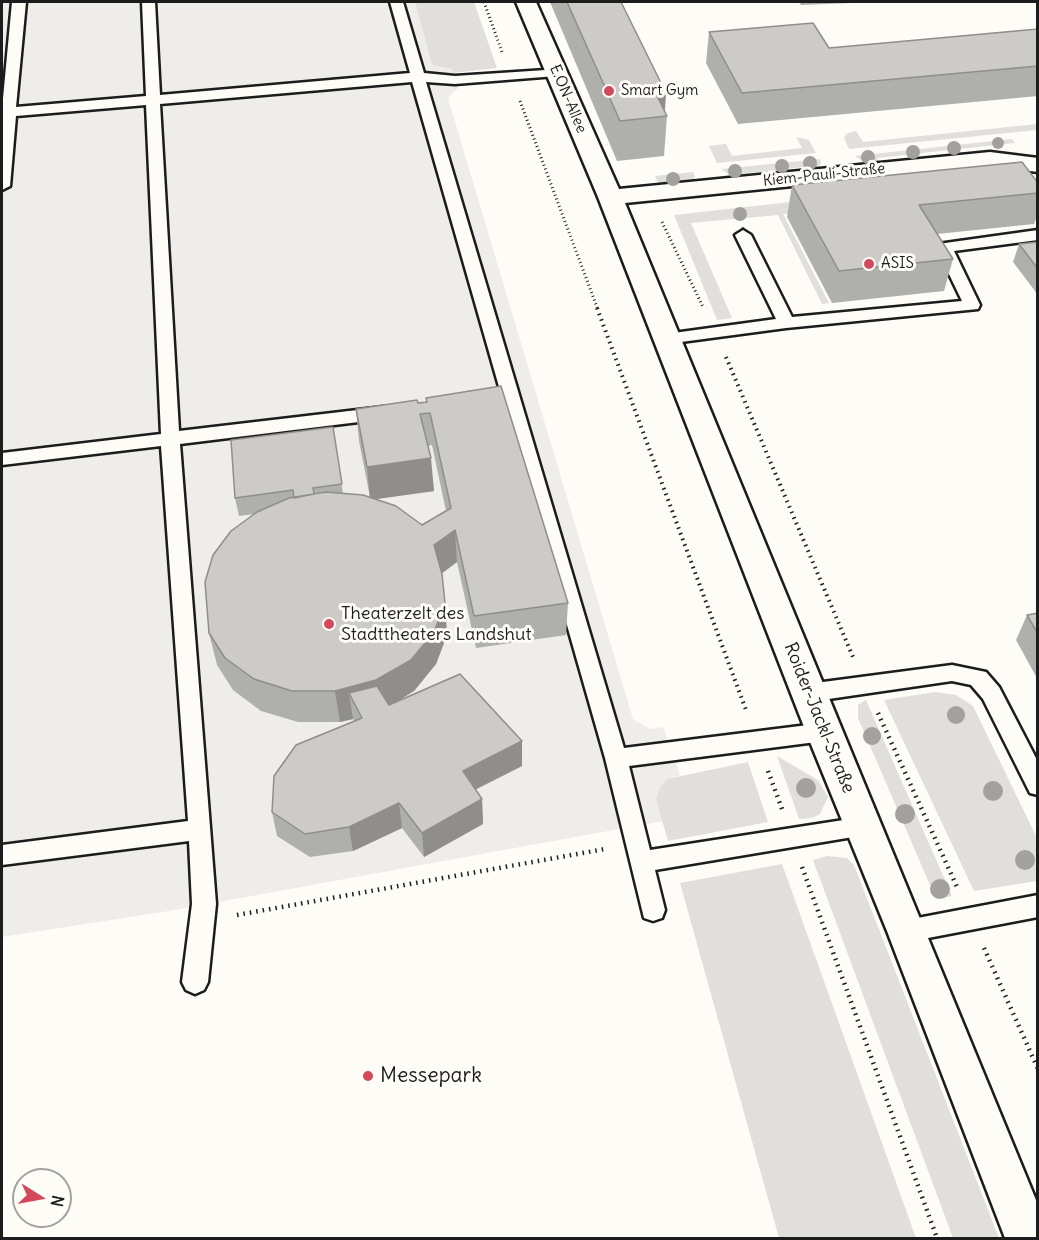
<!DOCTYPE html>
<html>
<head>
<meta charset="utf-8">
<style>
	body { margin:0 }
	#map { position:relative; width:1039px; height:1240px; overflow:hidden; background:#fdfcf7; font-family:Delius,sans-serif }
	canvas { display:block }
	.frame { position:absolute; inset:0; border:3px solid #1c1c1c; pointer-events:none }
	.north { position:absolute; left:12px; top:1168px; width:60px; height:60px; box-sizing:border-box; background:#fdfcf7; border:2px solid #a3a29f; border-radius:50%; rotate:101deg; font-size:16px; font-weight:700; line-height:24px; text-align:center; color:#1c1c1c }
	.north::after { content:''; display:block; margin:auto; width:21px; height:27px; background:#d1495b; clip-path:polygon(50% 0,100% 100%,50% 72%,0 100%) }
</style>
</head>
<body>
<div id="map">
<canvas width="1039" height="1240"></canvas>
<div class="frame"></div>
<div class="north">N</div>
</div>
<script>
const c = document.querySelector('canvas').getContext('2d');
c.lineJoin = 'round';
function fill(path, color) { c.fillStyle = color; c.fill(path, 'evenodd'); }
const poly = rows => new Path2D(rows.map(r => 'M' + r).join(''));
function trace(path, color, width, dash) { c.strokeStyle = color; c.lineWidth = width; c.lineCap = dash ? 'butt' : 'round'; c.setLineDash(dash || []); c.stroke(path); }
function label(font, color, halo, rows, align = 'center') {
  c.font = font + ' Delius,sans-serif'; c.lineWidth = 6; c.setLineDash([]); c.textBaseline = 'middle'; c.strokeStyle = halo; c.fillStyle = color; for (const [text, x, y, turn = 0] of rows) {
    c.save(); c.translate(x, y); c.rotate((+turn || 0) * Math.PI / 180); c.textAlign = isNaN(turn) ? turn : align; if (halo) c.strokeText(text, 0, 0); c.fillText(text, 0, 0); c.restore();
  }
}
const built = poly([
	[2,2,415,2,432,65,452,69,458,88,448,98,633,719,650,729,663,727,680,775,667,779,660,787,656,799,663,821,175,910,2,937]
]);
const green = poly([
	[415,2,474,2,497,68,453,73,452,69,432,65],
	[1037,124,1037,130,849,149,844,138,846,134,856,131,863,142],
	[796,137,809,140,816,153,717,163,709,146,726,144,732,156,802,148],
	[1012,139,1015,143,877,158,880,164,864,162,855,156],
	[820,159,821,163,815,171,808,173,804,167,749,173,752,179,731,176,721,169],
	[693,172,695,177,689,184,661,188,655,176],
	[1014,177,1037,179,1037,220,1015,190,783,214,829,303,822,304,778,215,691,223,732,318,717,320,674,215],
	[935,692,956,695,973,706,1037,838,1037,881,974,891,884,700],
	[866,700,952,896,936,899,858,718,858,705],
	[777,756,818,780,828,797,820,814,812,818,799,819],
	[748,762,768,822,668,841,656,799,660,787,667,779],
	[827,856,847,858,854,865,999,1238,953,1238,813,860],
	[782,864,916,1238,779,1238,680,883]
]);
const pathFar2 = poly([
	[484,2,502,52],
	[520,101,598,310],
	[662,222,703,307]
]);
const pathFar1 = poly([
	[597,308,746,710],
	[726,357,853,657]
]);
const path = poly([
	[878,713,958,889],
	[768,771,782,809],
	[802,867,937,1238],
	[237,915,605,849],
	[984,948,1038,1069]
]);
const lane = poly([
	[12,2,26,2,16,107,146,96,142,2,155,2,160,95,410,73,390,2,403,2,424,73,455,76,561,69,561,75,556,76,455,84,426,82,624,748,824,723,832,726,835,732,832,738,824,741,629,766,650,850,863,817,871,820,875,827,871,834,655,870,665,910,662,918,653,921,644,918,605,758,412,82,160,104,179,431,383,407,392,413,383,419,180,444,216,904,208,982,204,990,195,994,186,990,182,982,192,904,189,841,2,865,2,845,188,821,161,446,2,465,2,453,161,434,146,105,16,116,10,186,2,190,2,109,12,2],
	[743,230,751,235,792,317,962,301,936,247,938,244,1038,230,1038,240,954,251,980,305,978,309,786,328,666,344,660,343,657,339,666,334,776,319,735,235,743,230],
	[952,665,986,672,999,687,1038,762,1038,795,1030,793,983,699,971,685,952,681,808,702,800,699,797,693,800,687,808,684,952,665],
	[1038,895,1038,917,907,942,898,939,894,931,898,923,907,920,1038,895]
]);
const street = poly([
	[516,2,536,2,619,189,990,152,1038,158,1038,172,990,166,625,203,1038,1205,1038,1238,1005,1238,887,931,806,732,598,197,516,2]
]);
const trees = [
	[998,143,6],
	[954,148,7],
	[913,152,7],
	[868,157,7],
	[810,163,7],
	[782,166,7],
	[735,171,7],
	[673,179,7],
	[740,214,7],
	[956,715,9],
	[872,736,9],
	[806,788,10],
	[993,791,10],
	[905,814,10],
	[1025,860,10],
	[940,889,10]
];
const wall = poly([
	[550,2,621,2,666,93,665,112,667,116,664,156,617,161],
	[799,2,851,2,851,3,801,5],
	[1038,29,1038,96,738,124,706,63,709,32,829,48],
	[792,185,1038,193,1038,214,1034,224,937,234,953,259,944,291,832,303,787,217],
	[1038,242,1038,295,1013,262,1019,244],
	[426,398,568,603,566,635,476,648,457,562,442,573,447,635,436,664,414,691,397,701,522,741,522,766,475,790,482,799,483,824,424,857,402,828,353,851,310,857,277,836,272,812,354,721,353,719,340,722,298,722,261,711,233,690,217,665,209,633,254,514,239,516,235,498,333,427,343,494,370,497,359,441,356,409,427,402],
	[432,445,446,511,422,525,375,499,434,491,428,446],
	[1038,613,1038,680,1016,640,1027,615]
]);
const shadedWall = poly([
	[666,93,664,116,656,94],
	[431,458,434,491,370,500,367,467],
	[455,530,457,562,437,577,434,545],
	[445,603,447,635,436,664,414,691,380,712,349,693,353,719,340,722,335,691],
	[522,741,522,766,464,795,463,771],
	[482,799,483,824,424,857,422,833],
	[399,803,402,828,353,851,349,827]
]);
const building = poly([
	[567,2,621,2,666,93,656,94,667,116,620,121,567,2],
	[813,23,829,48,1038,29,1038,66,742,93,709,32,813,23],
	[1022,162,1038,183,1038,193,919,205,953,259,839,271,792,185,1022,162],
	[1038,242,1038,269,1019,244,1038,242],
	[501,386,568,603,474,616,455,530,434,545,442,574,445,603,434,632,411,660,376,680,335,691,292,691,254,679,225,658,209,633,205,582,213,555,231,531,257,512,289,498,326,492,363,495,396,506,422,525,451,508,430,413,420,414,431,458,367,467,356,409,417,400,418,403,427,402,426,398,501,386],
	[333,427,342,484,313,488,314,494,294,498,293,490,235,498,231,440,333,427],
	[1038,613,1038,634,1027,615,1038,613],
	[460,674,522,741,463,771,482,799,422,833,399,803,349,827,305,834,272,812,274,776,296,745,362,718,349,693,377,686,389,705,460,674]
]);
const markers = [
	[609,91,6,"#d1495b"],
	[869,264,6,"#d1495b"],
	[329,624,6,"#d1495b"],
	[368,1076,6,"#d1495b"]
];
const farPoinames = [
	["Smart Gym",621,91],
	["ASIS",881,264]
];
const farStreetnames = [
	["E.ON-Allee",568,99,67],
	["Kiem-Pauli-Straße",824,175,-6]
];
const poiNames = [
	["Theaterzelt des",341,614],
	["Stadttheaters Landshut",341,635]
];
const streetNames = [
	["Roider-Jackl-Straße",819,718,68]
];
const nearPoinames = [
	["Messepark",380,1076]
];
fill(built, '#eeede9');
fill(green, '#e0dfdb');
trace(lane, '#1c1c1c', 5);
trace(street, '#1c1c1c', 5);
trace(pathFar2, '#1c1c1c', 3, [1, 3]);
trace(pathFar1, '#1c1c1c', 4, [1.5, 4.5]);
trace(path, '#1c1c1c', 4.5, [1.5, 5]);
fill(lane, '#fdfcf7');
fill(street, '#fdfcf7');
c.fillStyle = '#a2a19e';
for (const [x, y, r] of trees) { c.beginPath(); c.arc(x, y, r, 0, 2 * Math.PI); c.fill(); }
fill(wall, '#afafac');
fill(shadedWall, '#8f8e8c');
fill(building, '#cccbc8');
trace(building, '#8f8e8c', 1.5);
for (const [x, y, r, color] of markers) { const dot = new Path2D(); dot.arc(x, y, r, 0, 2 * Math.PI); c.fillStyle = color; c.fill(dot); trace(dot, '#fdfcf7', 2); }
label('15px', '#1c1c1c', '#fdfcf7', farPoinames, 'left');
label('15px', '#1c1c1c', '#fdfcf7', farStreetnames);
label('18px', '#1c1c1c', '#fdfcf7', poiNames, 'left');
label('18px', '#1c1c1c', '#fdfcf7', streetNames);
label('21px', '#1c1c1c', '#fdfcf7', nearPoinames, 'left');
</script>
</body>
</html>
